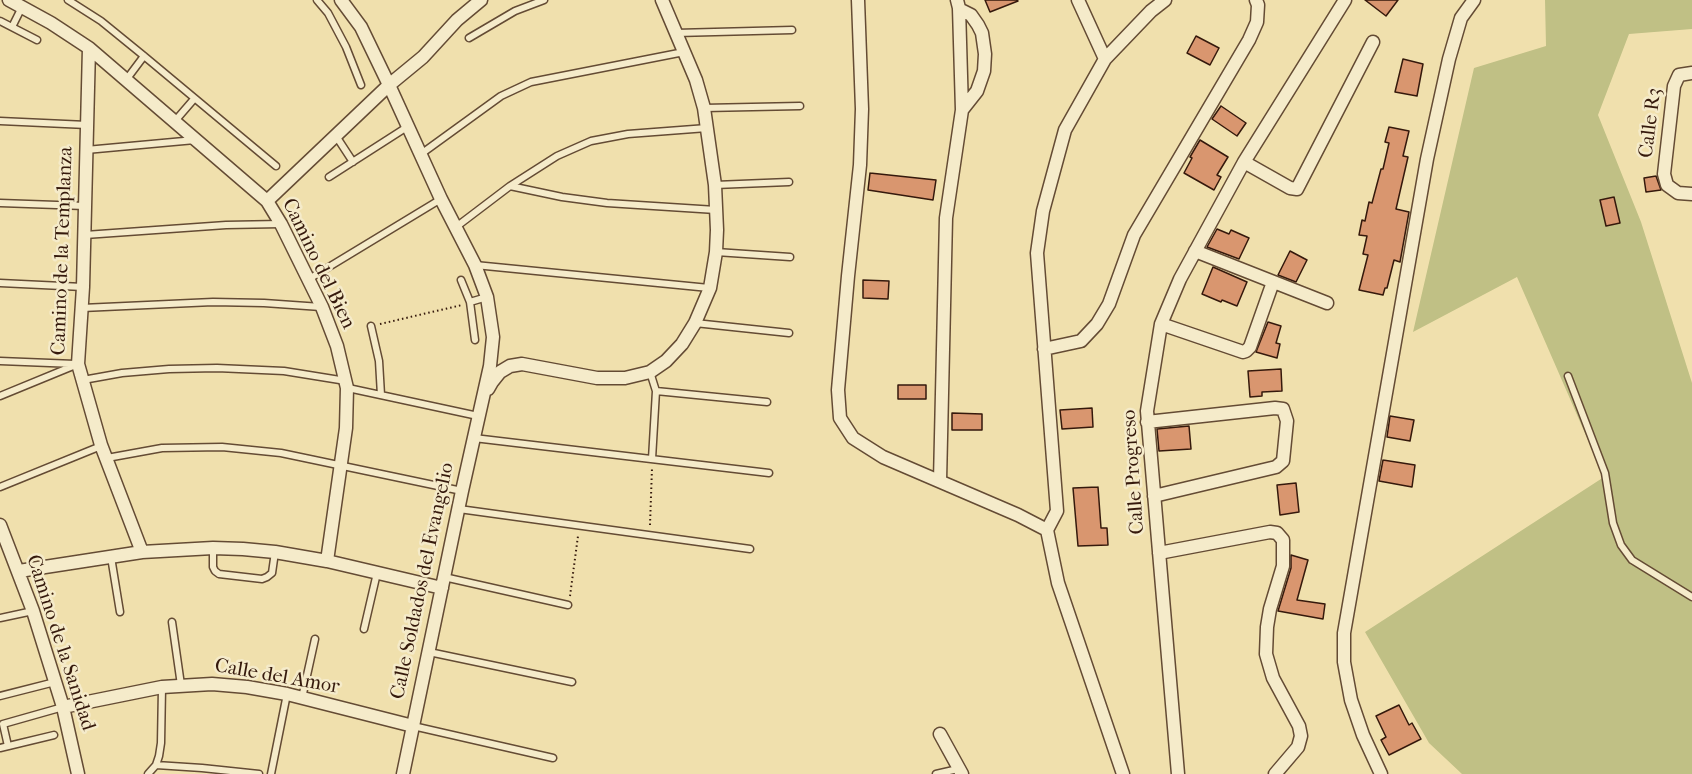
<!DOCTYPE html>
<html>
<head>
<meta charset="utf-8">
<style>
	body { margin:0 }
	canvas { display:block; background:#f0e0ad }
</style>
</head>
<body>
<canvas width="1692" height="774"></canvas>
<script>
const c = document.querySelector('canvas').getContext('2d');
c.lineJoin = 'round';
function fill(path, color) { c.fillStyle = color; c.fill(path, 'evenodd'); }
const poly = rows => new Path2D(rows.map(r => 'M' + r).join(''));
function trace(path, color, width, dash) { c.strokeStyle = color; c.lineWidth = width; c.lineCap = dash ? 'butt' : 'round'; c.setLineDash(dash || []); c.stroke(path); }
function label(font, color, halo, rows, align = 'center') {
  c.font = font + ' "IM FELL French Canon",serif'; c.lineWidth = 5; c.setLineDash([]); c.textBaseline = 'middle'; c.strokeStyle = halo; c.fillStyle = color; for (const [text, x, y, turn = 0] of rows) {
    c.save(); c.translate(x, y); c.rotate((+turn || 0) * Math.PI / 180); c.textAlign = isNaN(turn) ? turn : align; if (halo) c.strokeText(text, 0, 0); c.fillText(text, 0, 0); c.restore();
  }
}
const green = poly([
	[1545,0,1692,0,1692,29,1629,34,1598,115,1641,222,1692,383,1692,774,1462,774,1429,743,1365,632,1604,477,1517,277,1413,332,1474,68,1546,46]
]);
const building = poly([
	[985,0,1017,0,1018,1,990,12,985,0],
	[1365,0,1398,0,1386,16,1365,0],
	[1196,36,1219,48,1210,65,1187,53,1196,36],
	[1403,59,1423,64,1417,96,1395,92,1403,59],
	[1221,106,1246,123,1237,136,1212,119,1221,106],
	[1389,127,1409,131,1403,156,1408,157,1396,209,1409,212,1400,262,1394,260,1387,288,1385,288,1383,295,1359,290,1368,255,1363,254,1367,236,1359,235,1362,220,1365,221,1369,202,1372,203,1381,169,1383,169,1389,143,1385,142,1389,127],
	[1200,140,1228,157,1217,175,1221,177,1214,190,1184,173,1192,158,1190,157,1200,140],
	[870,173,936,180,933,200,868,190,870,173],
	[1656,176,1661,190,1646,192,1644,178,1656,176],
	[1614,197,1620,223,1606,226,1600,200,1614,197],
	[1217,229,1229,234,1231,230,1249,238,1239,259,1207,247,1217,229],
	[1290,251,1307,260,1296,282,1278,275,1290,251],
	[1213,267,1247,282,1237,306,1222,300,1221,302,1202,294,1213,267],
	[863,280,889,281,888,299,863,298,863,280],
	[1268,322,1281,326,1276,343,1280,344,1277,358,1256,352,1268,322],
	[1281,369,1282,391,1262,392,1262,396,1250,397,1248,371,1281,369],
	[898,385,926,385,926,399,898,399,898,385],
	[1092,408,1093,427,1062,429,1060,410,1092,408],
	[952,413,982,414,982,430,952,430,952,413],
	[1390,416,1414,420,1410,441,1387,437,1390,416],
	[1189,426,1191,449,1159,451,1157,429,1189,426],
	[1383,460,1415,465,1412,487,1379,481,1383,460],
	[1296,483,1299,512,1280,515,1277,485,1296,483],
	[1098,487,1101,528,1107,528,1108,545,1078,546,1073,488,1098,487],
	[1291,555,1308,560,1297,600,1325,604,1323,619,1278,611,1291,568,1291,555],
	[1399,705,1409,725,1412,723,1421,739,1389,755,1381,740,1386,737,1376,716,1399,705]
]);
const path = poly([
	[380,324,462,305],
	[650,525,652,468],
	[570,596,578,536]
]);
const service = poly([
	[68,0,101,21,144,56,276,166],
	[317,0,328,13,346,47,361,85],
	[0,21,37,40],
	[12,27,22,7],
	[676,33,792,30],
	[469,38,515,11,544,0],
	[126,80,144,56],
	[704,108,800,106],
	[0,121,87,125],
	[175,121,194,99],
	[336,136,353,162],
	[86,150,195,140],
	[421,154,501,96,531,82,684,52],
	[329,177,407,127],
	[715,185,789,182],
	[510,186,562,197,607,203,716,210],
	[0,203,85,206],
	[456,227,510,186,557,156,591,141,628,134,707,128],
	[85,235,226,225,281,224],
	[716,252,790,257],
	[475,265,709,288],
	[309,279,441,199],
	[461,280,470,302,475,340],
	[0,283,83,287],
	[470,302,487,297],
	[82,308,213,302,264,303,321,307],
	[695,323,789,333],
	[371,326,379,361,381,395],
	[0,361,75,364],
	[650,372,656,391,652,459],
	[1568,376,1605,473,1613,523,1621,545,1632,560,1692,597],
	[83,380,122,373,169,369,217,368,284,371,346,381],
	[348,388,478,416],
	[656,391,767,402],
	[0,396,78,364],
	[474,438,769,473],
	[107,458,162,448,222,447,281,453,462,491],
	[0,487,101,446],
	[459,509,750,549],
	[213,548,213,567,215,571,219,574,262,579,267,577,272,573,275,552],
	[111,557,120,612],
	[444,577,568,605],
	[0,618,33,611],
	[172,622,181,685],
	[364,629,377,573],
	[429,652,572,682],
	[0,696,55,682],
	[302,698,315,639],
	[413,726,553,758],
	[8,746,3,724,63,707],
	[0,748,54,735],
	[156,765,202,768,259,774],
	[148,774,156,765,159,756,161,743,162,688],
	[271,774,287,694],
	[936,774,958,769]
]);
const minor = poly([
	[9,0,51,23,89,48,267,201,281,224,322,307,337,346,347,388,346,428,327,561],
	[341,0,361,27,389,85,441,199,475,265,487,297,493,337,490,366,462,491,403,774],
	[858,0,862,109,860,165,848,276,838,390,840,418,853,438,883,457,1018,515,1047,530],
	[1078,0,1105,59],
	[959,9,971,15,978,25,982,33,985,54,984,71,977,91,962,110],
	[89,48,83,287,78,364,101,445,142,552],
	[1692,73,1679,75,1674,86,1664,174,1667,185,1678,193,1692,194],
	[1244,162,1290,188,1297,189,1373,42],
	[267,201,389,85,423,57,457,20,481,0],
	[1195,251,1327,303],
	[1161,324,1243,352,1246,351,1250,347,1273,282],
	[1044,349,1081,341,1097,324,1109,304,1134,235,1249,40,1257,22,1258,5,1256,0],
	[488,389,492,382,500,372,510,366,522,364,597,378,625,378,650,372,666,361,682,344,695,323,710,288,716,252,717,230,715,185,704,108,696,80,662,0],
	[1147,422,1275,408,1283,409,1287,421,1283,461,1276,467,1154,496],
	[940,481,946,218,962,110,959,8,957,0],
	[0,525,33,611,63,707,78,774],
	[1159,553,1270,532,1277,533,1283,540,1283,566,1270,609,1267,627,1266,654,1273,678,1299,726,1301,736,1298,747,1275,774],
	[19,571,142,552,213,548,243,549,275,552,327,561,442,588],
	[63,707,162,687,212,684,247,687,287,694,413,726],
	[940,734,962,774],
	[1123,774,1058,583,1047,530,1057,511,1037,253,1043,211,1065,130,1105,59,1151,11,1165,0],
	[1178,774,1147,411,1161,324,1180,279,1244,162,1345,0],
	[1381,774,1363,735,1351,700,1344,662,1344,633,1427,159,1449,59,1461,18,1474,0]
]);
const streetNames = [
	["Calle R3",1651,123,-83],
	["Camino de la Templanza",63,251,-88],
	["Camino del Bien",318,264,64],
	["Calle Progreso",1134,472,-94],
	["Calle Soldados del Evangelio",423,581,-78],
	["Camino de la Sanidad",60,643,72],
	["Calle del Amor",277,677,10]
];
fill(green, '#c0c085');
fill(building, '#d9966f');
trace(building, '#35190c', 1.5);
trace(service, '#644b34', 9);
trace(minor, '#644b34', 15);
trace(path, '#35190c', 2, [1.5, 3]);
trace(service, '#f5ebca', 6);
trace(minor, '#f5ebca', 12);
label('20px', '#35190c', '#f5ebca', streetNames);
</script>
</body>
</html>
